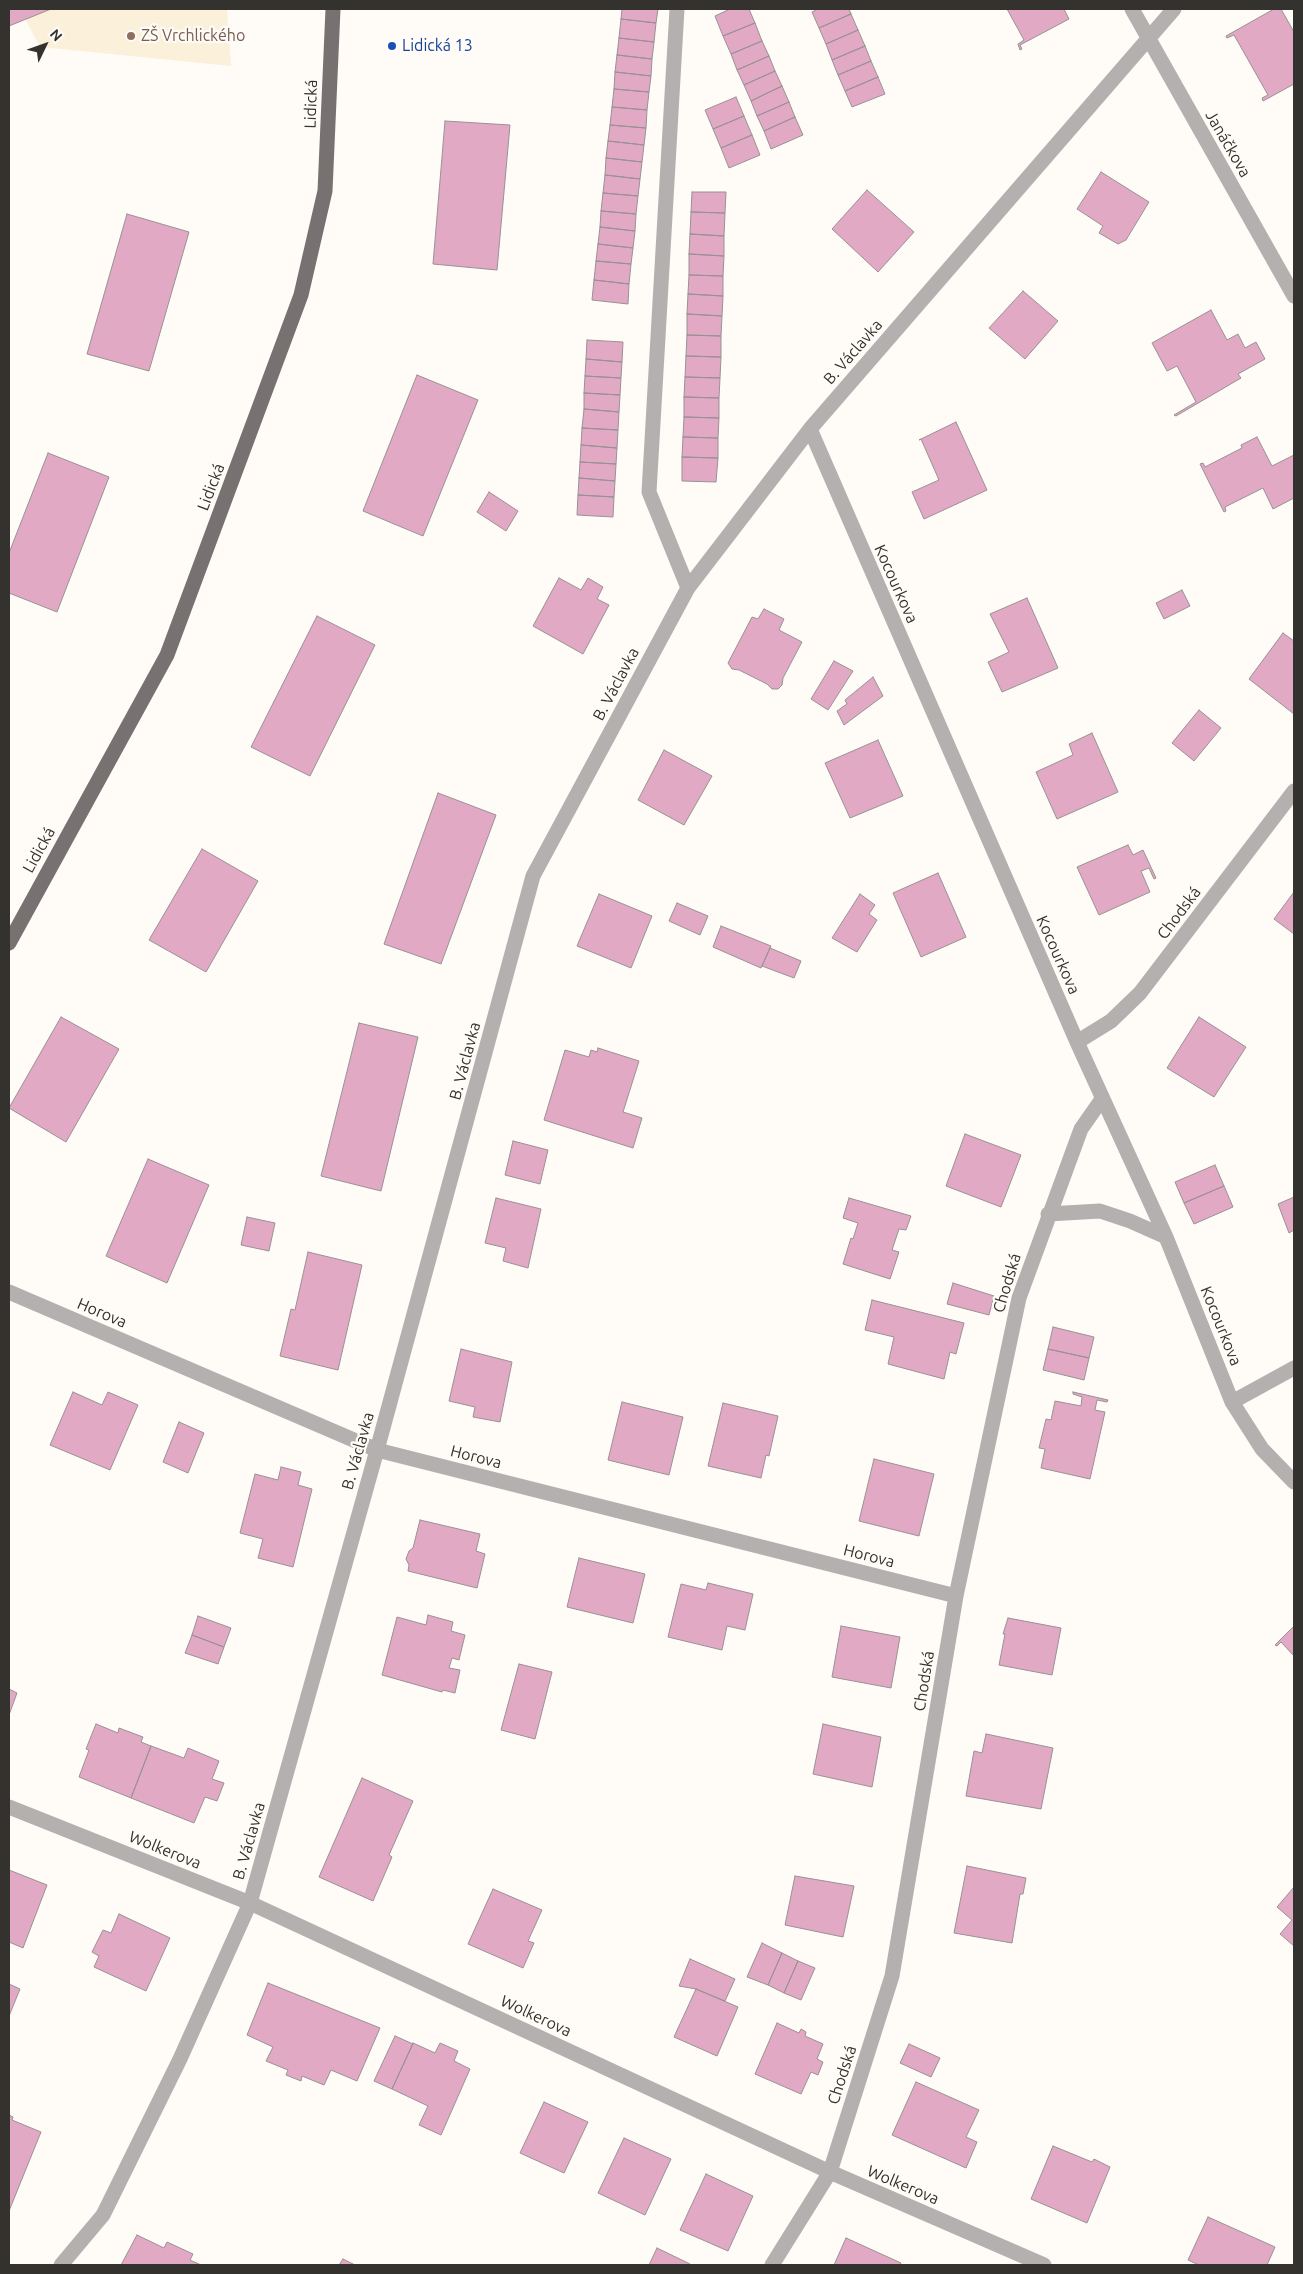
<!DOCTYPE html>
<html>
<head>
<meta charset="utf-8">
<style>
	body { margin:0 }
	#map { position:relative; width:1303px; height:2274px; overflow:hidden; background:#fffbf6; font-family:Ubuntu,sans-serif }
	canvas { display:block }
	.frame { position:absolute; inset:0; border:10px solid #34322f; pointer-events:none }
	.north { position:absolute; left:20px; top:20px; width:50px; height:50px; -webkit-text-stroke:4px #fffbf6; paint-order:stroke; rotate:48deg; font-size:14px; font-weight:700; line-height:20px; text-align:center; color:#34322f }
	.north::after { content:''; display:block; margin:auto; width:18px; height:22px; background:#34322f; clip-path:polygon(50% 0,100% 100%,50% 72%,0 100%) }
</style>
</head>
<body>
<div id="map">
<canvas width="1303" height="2274"></canvas>
<div class="frame"></div>
<div class="north">N</div>
</div>
<script>
const c = document.querySelector('canvas').getContext('2d');
c.lineJoin = 'round';
function fill(path, color) { c.fillStyle = color; c.fill(path, 'evenodd'); }
const poly = rows => new Path2D(rows.map(r => 'M' + r).join(''));
function trace(path, color, width, dash) { c.strokeStyle = color; c.lineWidth = width; c.lineCap = dash ? 'butt' : 'round'; c.setLineDash(dash || []); c.stroke(path); }
function label(font, color, halo, rows, align = 'center') {
  c.font = font + ' Ubuntu,sans-serif'; c.lineWidth = 4.5; c.setLineDash([]); c.textBaseline = 'middle'; c.strokeStyle = halo; c.fillStyle = color; for (const [text, x, y, turn = 0] of rows) {
    c.save(); c.translate(x, y); c.rotate((+turn || 0) * Math.PI / 180); c.textAlign = isNaN(turn) ? turn : align; if (halo) c.strokeText(text, 0, 0); c.fillText(text, 0, 0); c.restore();
  }
}
const industrial = poly([
	[9,9,227,9,231,66,40,47,25,19,9,26]
]);
const building = poly([
	[9,9,51,9,9,26,9,9],
	[622,9,658,9,656,23,621,19,622,9],
	[730,9,749,9,755,23,723,36,715,16,730,9],
	[818,9,849,9,851,14,819,28,812,12,818,9],
	[1007,9,1064,9,1069,19,1020,45,1022,49,1020,50,1018,44,1024,40,1007,9],
	[1274,9,1281,9,1294,32,1294,84,1263,101,1262,98,1268,95,1234,35,1227,38,1226,36,1274,9],
	[851,14,858,30,826,44,819,28,851,14],
	[621,19,656,23,654,42,619,38,621,19],
	[755,23,762,41,731,54,723,36,755,23],
	[858,30,865,46,832,60,826,44,858,30],
	[619,38,654,42,652,59,617,55,619,38],
	[762,41,769,56,737,70,731,54,762,41],
	[865,46,871,61,838,75,832,60,865,46],
	[617,55,652,59,651,76,615,72,617,55],
	[769,56,775,71,744,85,737,70,769,56],
	[871,61,878,77,845,91,838,75,871,61],
	[775,71,782,86,751,101,744,85,775,71],
	[615,72,651,76,649,92,614,89,615,72],
	[878,77,885,94,852,107,845,91,878,77],
	[782,86,789,102,757,116,751,101,782,86],
	[614,89,649,92,647,110,612,107,614,89],
	[736,97,744,116,713,129,705,110,736,97],
	[789,102,795,117,764,131,757,116,789,102],
	[612,107,647,110,646,128,610,125,612,107],
	[744,116,752,135,721,148,713,129,744,116],
	[795,117,803,135,771,149,764,131,795,117],
	[445,121,510,125,497,270,433,264,445,121],
	[610,125,646,128,644,145,608,141,610,125],
	[752,135,760,155,729,168,721,148,752,135],
	[608,141,644,145,642,162,606,158,608,141],
	[606,158,642,162,640,179,605,175,606,158],
	[1101,172,1149,202,1126,240,1118,244,1099,233,1103,226,1077,209,1101,172],
	[605,175,640,179,638,196,603,193,605,175],
	[867,190,914,232,878,272,832,229,867,190],
	[692,192,726,192,725,213,691,212,692,192],
	[603,193,638,196,636,214,601,211,603,193],
	[601,211,636,214,635,231,600,227,601,211],
	[691,212,725,213,724,236,690,234,691,212],
	[127,214,189,232,149,371,87,354,127,214],
	[600,227,635,231,633,248,598,244,600,227],
	[690,234,724,236,724,256,689,254,690,234],
	[598,244,633,248,631,264,596,261,598,244],
	[689,254,724,256,723,276,689,275,689,254],
	[596,261,631,264,629,284,594,280,596,261],
	[689,275,723,276,723,296,688,294,689,275],
	[594,280,629,284,628,304,592,300,594,280],
	[1023,291,1058,321,1025,359,989,328,1023,291],
	[688,294,723,296,722,316,687,314,688,294],
	[1211,310,1227,340,1238,334,1245,348,1256,342,1265,359,1238,374,1241,378,1176,416,1174,415,1196,402,1177,366,1167,371,1152,343,1211,310],
	[687,314,722,316,721,336,687,335,687,314],
	[687,335,721,336,721,357,686,356,687,335],
	[587,340,623,342,622,362,586,359,587,340],
	[686,356,721,357,720,378,685,377,686,356],
	[586,359,622,362,621,378,585,376,586,359],
	[417,375,478,400,423,536,363,511,417,375],
	[585,376,621,378,620,395,584,393,585,376],
	[685,377,720,378,719,398,684,397,685,377],
	[584,393,620,395,619,412,584,409,584,393],
	[684,397,719,398,719,418,684,417,684,397],
	[584,409,619,412,618,430,582,428,584,409],
	[684,417,719,418,718,438,683,437,684,417],
	[956,422,987,490,924,519,912,492,939,480,921,439,919,440,956,422],
	[582,428,618,430,617,448,581,445,582,428],
	[683,437,718,438,718,458,682,457,683,437],
	[1257,437,1272,466,1294,455,1294,498,1273,509,1263,488,1225,507,1226,511,1224,512,1200,464,1203,463,1205,467,1242,448,1241,445,1257,437],
	[581,445,617,448,616,464,580,462,581,445],
	[48,453,109,477,57,612,9,593,9,553,48,453],
	[682,457,718,458,716,482,682,481,682,457],
	[580,462,616,464,615,481,579,478,580,462],
	[579,478,615,481,614,497,578,495,579,478],
	[489,492,518,511,506,531,477,512,489,492],
	[578,495,614,497,613,517,577,515,578,495],
	[559,578,581,590,588,578,603,587,597,599,609,605,583,654,533,626,559,578],
	[1182,590,1190,606,1164,619,1156,603,1182,590],
	[1027,598,1058,668,1002,692,988,662,1009,652,990,614,1027,598],
	[764,609,784,619,779,630,802,642,783,678,782,685,778,689,772,689,767,684,739,670,732,669,728,663,752,617,758,619,764,609],
	[317,616,375,645,310,776,251,747,317,616],
	[1283,633,1294,641,1294,714,1249,679,1283,633],
	[834,661,853,671,828,710,811,699,834,661],
	[873,677,883,696,844,725,837,711,847,704,845,700,873,677],
	[1199,710,1221,728,1194,761,1172,743,1199,710],
	[1092,733,1118,792,1057,819,1036,772,1073,755,1069,744,1092,733],
	[878,740,903,796,850,818,825,763,878,740],
	[664,750,712,776,684,825,638,800,664,750],
	[438,793,496,815,441,964,384,944,438,793],
	[1128,845,1133,855,1143,850,1156,878,1154,879,1149,868,1141,871,1150,892,1099,915,1077,867,1128,845],
	[202,849,258,881,206,972,149,940,202,849],
	[938,873,966,937,921,957,893,893,938,873],
	[1294,892,1294,934,1274,919,1294,892],
	[599,894,652,916,631,968,577,946,599,894],
	[860,894,875,905,869,914,877,920,857,952,832,938,860,894],
	[677,903,708,916,700,935,669,921,677,903],
	[721,926,771,946,761,968,713,947,721,926],
	[770,948,801,961,794,978,762,966,770,948],
	[61,1017,119,1049,66,1142,9,1108,61,1017],
	[1199,1017,1246,1047,1214,1097,1167,1068,1199,1017],
	[359,1023,418,1037,381,1191,321,1176,359,1023],
	[598,1048,639,1061,623,1112,642,1118,633,1148,544,1120,565,1050,589,1057,591,1050,597,1052,598,1048],
	[965,1134,1021,1155,1001,1207,946,1186,965,1134],
	[513,1141,548,1150,540,1184,505,1175,513,1141],
	[148,1159,209,1185,167,1283,106,1256,148,1159],
	[1215,1165,1224,1186,1184,1203,1175,1182,1215,1165],
	[1224,1186,1233,1207,1194,1224,1184,1203,1224,1186],
	[1294,1197,1294,1230,1289,1233,1278,1204,1294,1197],
	[496,1198,541,1209,528,1268,503,1261,506,1248,485,1243,496,1198],
	[849,1198,911,1216,906,1230,899,1229,892,1250,899,1252,890,1279,843,1264,851,1238,853,1239,858,1223,843,1218,849,1198],
	[247,1217,275,1223,269,1251,241,1245,247,1217],
	[308,1252,362,1265,338,1370,280,1356,291,1309,295,1310,308,1252],
	[953,1283,994,1296,989,1315,947,1304,953,1283],
	[872,1300,964,1323,956,1354,950,1352,944,1379,888,1364,894,1337,865,1330,872,1300],
	[1053,1327,1094,1337,1089,1358,1048,1349,1053,1327],
	[461,1349,512,1362,500,1422,473,1417,475,1407,449,1401,461,1349],
	[1048,1349,1089,1358,1084,1380,1043,1370,1048,1349],
	[73,1392,102,1405,108,1392,138,1405,110,1470,50,1445,73,1392],
	[1073,1392,1108,1400,1107,1402,1097,1400,1095,1410,1105,1412,1090,1479,1041,1468,1045,1449,1039,1448,1046,1419,1051,1420,1055,1401,1081,1406,1082,1397,1073,1394,1073,1392],
	[622,1402,683,1417,669,1475,608,1460,622,1402],
	[723,1403,778,1416,769,1456,766,1455,761,1478,708,1466,723,1403],
	[179,1422,204,1433,188,1473,163,1462,179,1422],
	[874,1459,934,1474,919,1536,859,1521,874,1459],
	[281,1467,301,1472,298,1485,312,1489,293,1567,258,1558,263,1539,240,1533,255,1474,278,1480,281,1467],
	[420,1520,480,1534,476,1551,485,1554,477,1588,408,1571,409,1565,406,1559,409,1551,413,1548,420,1520],
	[579,1558,645,1574,633,1623,567,1607,579,1558],
	[708,1583,753,1594,745,1630,727,1626,722,1650,668,1637,681,1584,706,1590,708,1583],
	[428,1615,453,1622,451,1631,465,1635,459,1660,452,1658,449,1668,460,1670,455,1693,443,1690,442,1692,382,1675,397,1617,426,1625,428,1615],
	[198,1616,231,1628,224,1647,192,1635,198,1616],
	[1008,1618,1061,1628,1052,1675,999,1665,1005,1634,1003,1634,1008,1618],
	[841,1626,900,1637,891,1688,832,1677,841,1626],
	[1294,1626,1294,1656,1281,1642,1277,1646,1275,1645,1294,1626],
	[192,1635,224,1647,218,1664,185,1653,192,1635],
	[519,1664,552,1672,535,1739,501,1730,519,1664],
	[9,1689,17,1693,9,1715,9,1689],
	[96,1724,118,1733,119,1728,143,1737,141,1742,151,1746,131,1798,79,1777,89,1750,86,1749,96,1724],
	[823,1724,881,1737,872,1787,813,1774,823,1724],
	[986,1734,1053,1748,1041,1809,966,1796,974,1751,982,1753,986,1734],
	[151,1746,184,1758,188,1748,219,1761,212,1779,224,1783,217,1801,205,1797,194,1823,131,1798,151,1746],
	[362,1778,413,1801,389,1855,392,1857,373,1901,319,1877,362,1778],
	[967,1866,1026,1878,1023,1894,1020,1894,1012,1943,954,1933,967,1866],
	[9,1870,47,1885,23,1948,9,1942,9,1870],
	[795,1876,854,1886,843,1937,785,1925,795,1876],
	[1294,1887,1294,1946,1280,1934,1292,1920,1277,1907,1294,1887],
	[493,1889,542,1910,528,1941,534,1943,523,1968,468,1944,493,1889],
	[119,1914,170,1938,146,1991,94,1967,99,1956,92,1952,103,1930,111,1933,119,1914],
	[762,1943,782,1953,768,1985,747,1977,762,1943],
	[782,1953,798,1961,784,1993,768,1985,782,1953],
	[690,1959,735,1979,725,2001,696,1989,679,1986,690,1959],
	[798,1961,815,1968,801,2000,784,1993,798,1961],
	[268,1983,380,2028,357,2081,331,2070,324,2085,302,2076,301,2081,286,2075,288,2070,266,2061,273,2047,247,2035,268,1983],
	[9,1984,20,1989,9,2016,9,1984],
	[696,1989,738,2007,717,2056,674,2037,696,1989],
	[777,2023,799,2033,801,2029,806,2032,805,2036,823,2044,817,2059,823,2062,818,2075,811,2072,801,2094,755,2074,777,2023],
	[395,2036,413,2044,392,2089,374,2081,395,2036],
	[413,2043,435,2053,440,2043,458,2051,454,2061,470,2069,441,2135,419,2125,428,2106,392,2089,413,2043],
	[909,2044,940,2058,931,2077,900,2063,909,2044],
	[916,2082,979,2110,966,2137,977,2142,966,2168,892,2135,916,2082],
	[544,2102,588,2122,564,2173,520,2153,544,2102],
	[9,2115,13,2117,12,2120,41,2132,9,2211,9,2115],
	[624,2138,671,2159,645,2215,598,2193,624,2138],
	[1053,2146,1092,2162,1094,2159,1110,2167,1087,2223,1031,2199,1053,2146],
	[706,2174,753,2196,728,2251,680,2230,706,2174],
	[1208,2217,1275,2247,1267,2265,1199,2265,1188,2260,1208,2217],
	[137,2235,164,2248,167,2242,193,2254,190,2260,201,2265,121,2265,137,2235],
	[846,2238,901,2263,900,2265,834,2265,846,2238],
	[657,2248,690,2264,690,2265,649,2265,657,2248],
	[343,2259,355,2265,339,2265,343,2259]
]);
const minor = poly([
	[677,9,649,492,688,588],
	[1132,9,1294,296],
	[810,429,1077,1042,1166,1237,1232,1402,1262,1449,1294,1482],
	[1077,1042,1111,1021,1140,993,1294,791],
	[1048,1214,1100,1211,1130,1221,1166,1237],
	[9,1292,377,1450,956,1596],
	[1232,1402,1294,1368],
	[9,1807,250,1903,830,2172,1044,2265],
	[61,2265,103,2215,180,2059,250,1903,377,1450,533,876,688,588,810,429,1174,9],
	[772,2265,830,2172,892,1976,956,1596,1019,1298,1081,1129,1102,1099]
]);
const major = poly([
	[9,943,167,655,301,295,325,191,333,9]
]);
const markers = [
	[131,36,5,"#8d6e63"],
	[392,46,5,"#1a4fb4"]
];
const educationNames = [
	["ZŠ Vrchlického",141,36]
];
const transitNames = [
	["Lidická 13",402,46]
];
const streetNames = [
	["Lidická",311,104,-88],
	["Janáčkova",1228,144,60],
	["B. Václavka",853,352,-49],
	["Lidická",211,487,-69],
	["Kocourkova",896,584,66],
	["B. Václavka",616,684,-62],
	["Lidická",39,850,-61],
	["Chodská",1179,913,-53],
	["Kocourkova",1058,955,66],
	["B. Václavka",465,1061,-75],
	["Chodská",1007,1283,-73],
	["Horova",102,1313,23],
	["Kocourkova",1221,1326,68],
	["B. Václavka",358,1451,-74],
	["Horova",476,1457,14],
	["Horova",869,1556,14],
	["Chodská",924,1681,-81],
	["B. Václavka",249,1841,-74],
	["Wolkerova",165,1850,22],
	["Wolkerova",536,2016,25],
	["Chodská",842,2075,-72],
	["Wolkerova",903,2185,23]
];
fill(industrial, '#fbf1db');
fill(building, '#e1a9c3');
trace(building, '#999194', 1);
trace(minor, '#b4b0b0', 15);
trace(major, '#787172', 15);
for (const [x, y, r, color] of markers) { const dot = new Path2D(); dot.arc(x, y, r, 0, 2 * Math.PI); c.fillStyle = color; c.fill(dot); trace(dot, '#fffbf6', 2); }
label('16px', '#785e54', '#fffbf6', educationNames, 'left');
label('16px', '#164399', '#fffbf6', transitNames, 'left');
label('16px', '#34322f', '#fffbf6', streetNames);
</script>
</body>
</html>
